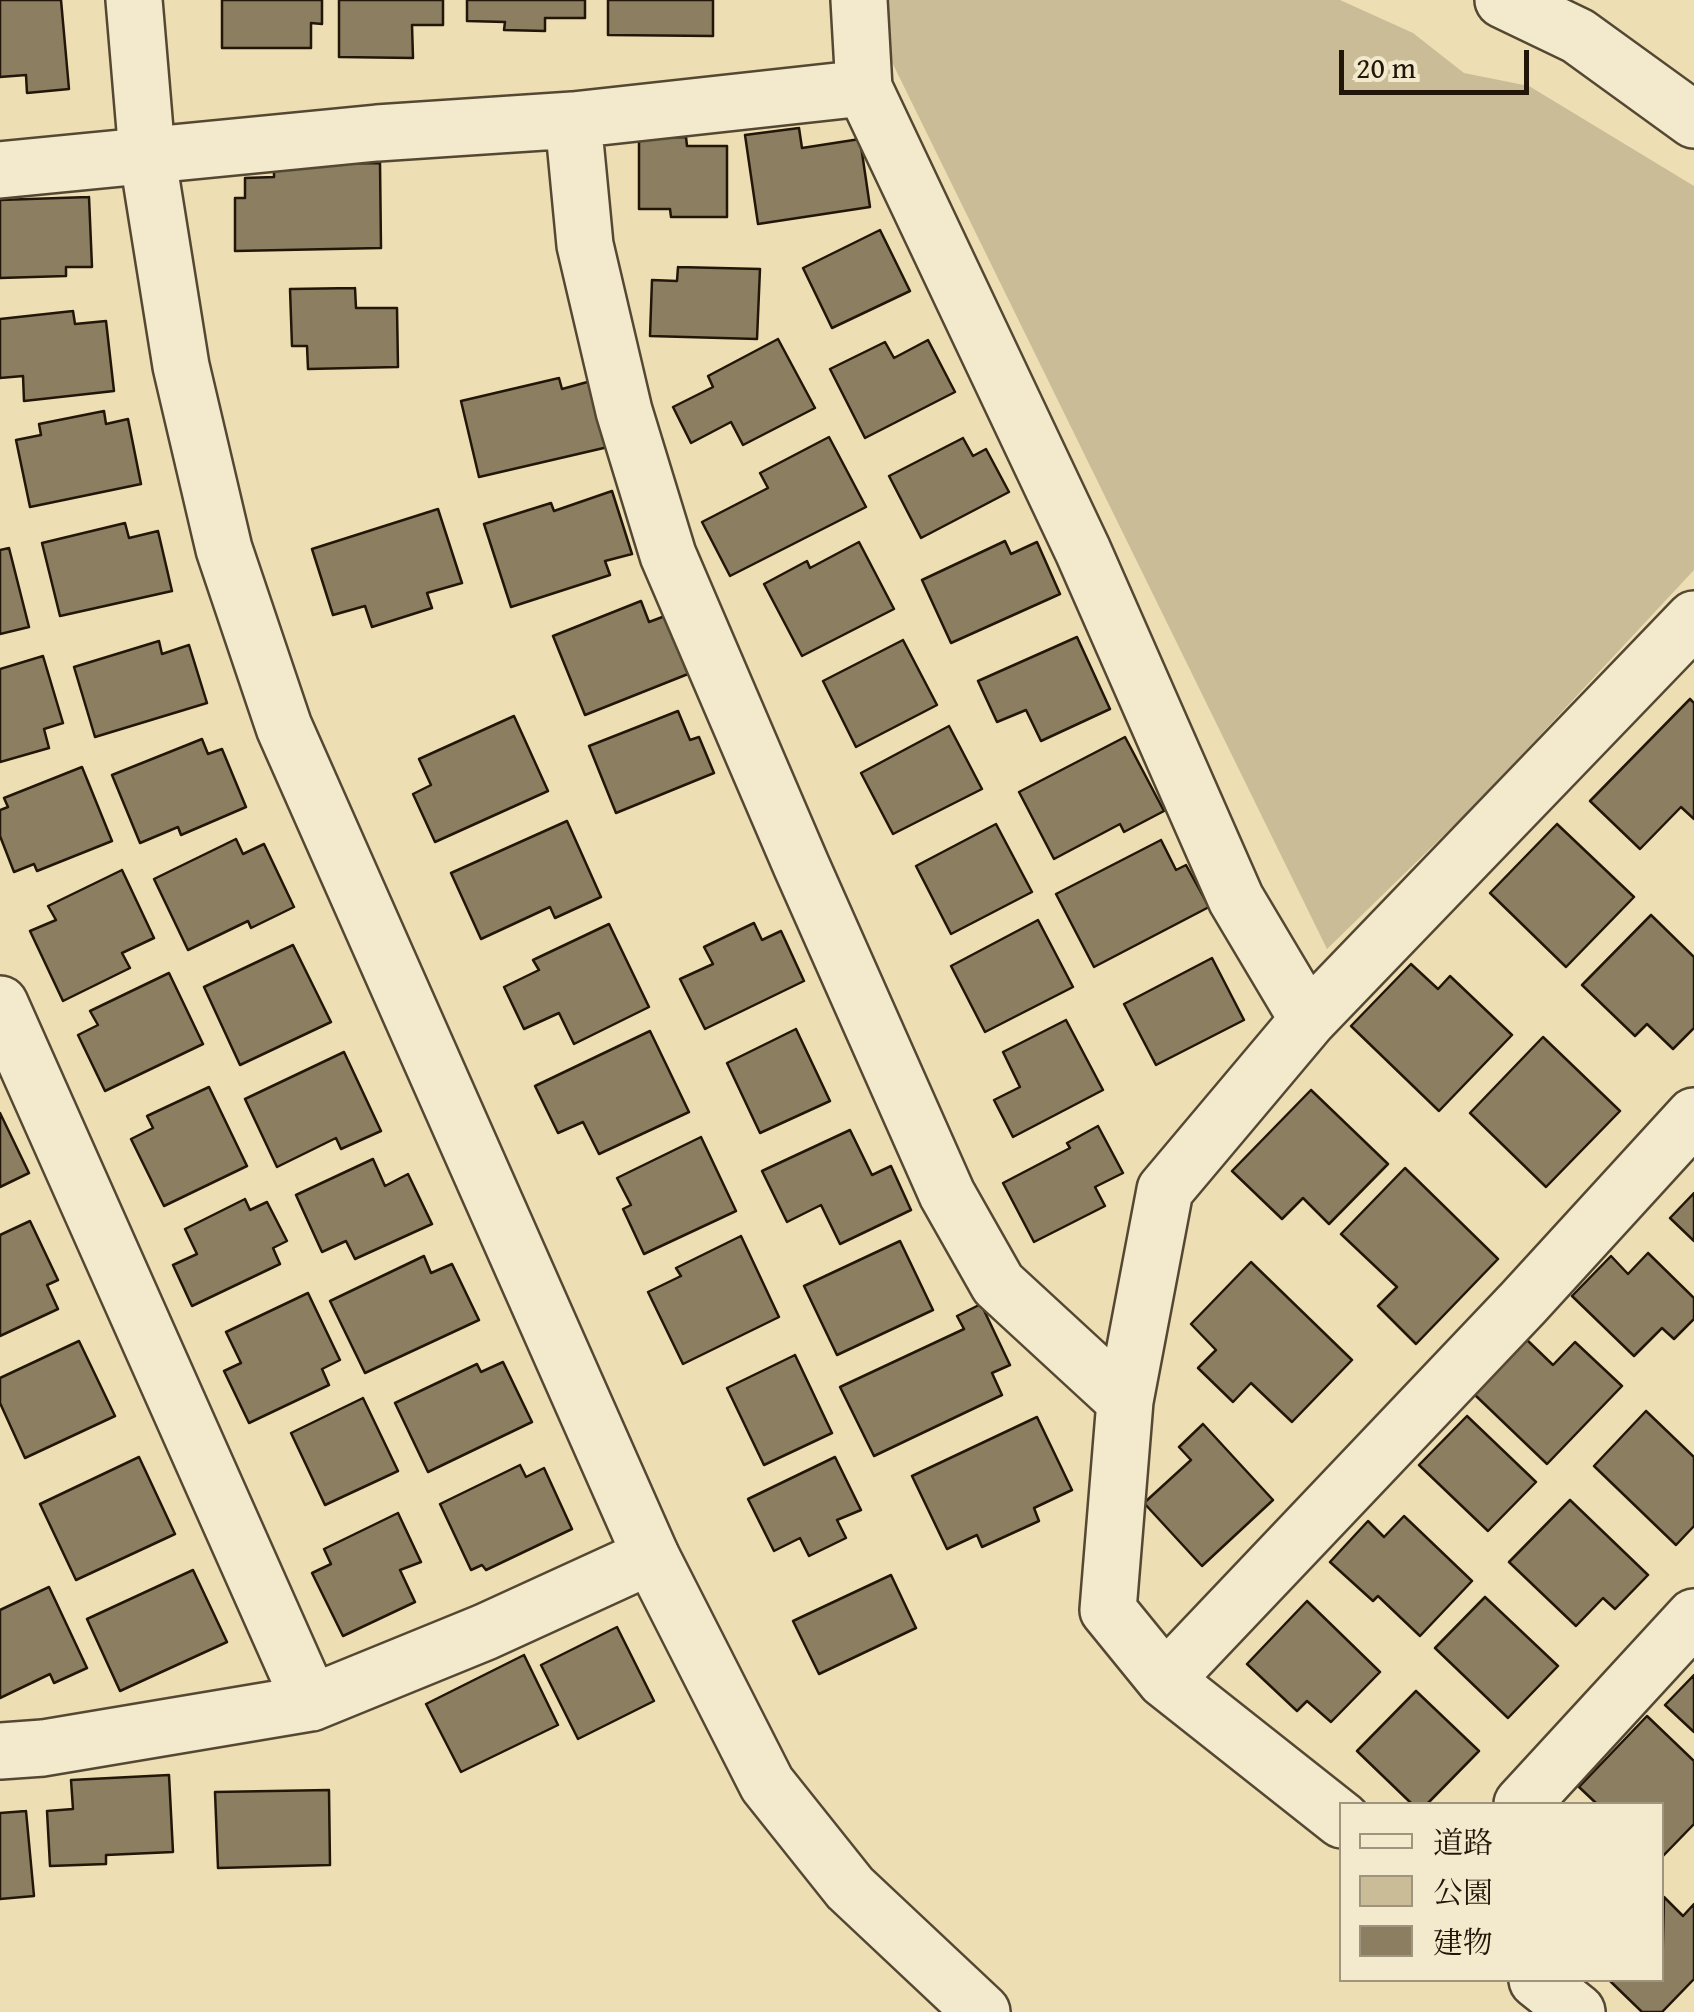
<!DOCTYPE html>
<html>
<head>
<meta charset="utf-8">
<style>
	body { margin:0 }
	#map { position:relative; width:1694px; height:2012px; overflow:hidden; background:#eddeb4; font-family:"Gentium Book Plus","Noto Serif JP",serif }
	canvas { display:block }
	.legend { position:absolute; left:1339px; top:1802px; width:325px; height:180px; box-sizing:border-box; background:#f3eace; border:2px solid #9f957f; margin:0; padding:12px 18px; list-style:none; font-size:30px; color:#221608 }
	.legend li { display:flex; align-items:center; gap:20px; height:50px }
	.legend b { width:50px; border:2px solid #9f957f }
	.scale { position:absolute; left:1339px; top:50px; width:190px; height:45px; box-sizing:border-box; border:5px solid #221608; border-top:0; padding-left:12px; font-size:30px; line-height:35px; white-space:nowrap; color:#221608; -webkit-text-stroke:8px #f3eace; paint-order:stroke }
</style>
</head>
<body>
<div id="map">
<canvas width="1694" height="2012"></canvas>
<ul class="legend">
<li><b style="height:12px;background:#f3eace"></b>道路</li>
<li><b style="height:28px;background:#cabc97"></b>公園</li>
<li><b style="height:28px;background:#8c7e61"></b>建物</li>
</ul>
<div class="scale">20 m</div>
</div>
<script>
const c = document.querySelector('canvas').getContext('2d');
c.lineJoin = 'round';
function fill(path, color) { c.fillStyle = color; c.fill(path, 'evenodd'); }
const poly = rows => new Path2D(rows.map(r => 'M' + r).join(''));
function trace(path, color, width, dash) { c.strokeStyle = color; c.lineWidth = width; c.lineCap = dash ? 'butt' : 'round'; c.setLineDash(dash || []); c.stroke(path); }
const green = poly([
	[882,0,1340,0,1413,33,1464,73,1529,86,1694,186,1694,570,1475,805,1327,949,887,52]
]);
const building = poly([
	[0,0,61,0,69,89,27,93,26,75,0,77,0,0],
	[222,0,322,0,322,24,311,23,311,48,222,48,222,0],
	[339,0,443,0,443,25,412,25,413,58,339,57,339,0],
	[467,0,585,0,585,18,545,18,545,31,504,30,505,22,467,21,467,0],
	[608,0,713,0,713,36,608,35,608,0],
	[799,128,802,148,860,139,870,207,758,224,745,135,799,128],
	[686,137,687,146,727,146,727,217,671,217,670,209,639,209,639,138,686,137],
	[380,163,381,248,235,251,235,198,245,198,245,178,274,177,274,164,380,163],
	[89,197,92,267,66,267,66,276,0,278,0,200,89,197],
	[880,230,910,291,832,328,803,268,880,230],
	[678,267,760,269,757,339,650,336,652,280,677,281,678,267],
	[355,288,356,308,397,308,398,367,308,369,307,346,292,346,290,289,355,288],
	[73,311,75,324,106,321,114,391,24,401,23,376,0,378,0,319,73,311],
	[778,339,815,408,743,445,731,422,691,443,673,407,713,387,708,376,778,339],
	[928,340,955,392,865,438,830,369,885,342,894,358,928,340],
	[559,378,562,389,591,381,608,447,479,477,461,401,559,378],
	[104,411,106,424,128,419,141,484,30,507,16,440,41,435,39,424,104,411],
	[829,437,866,507,730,576,702,522,768,488,760,473,829,437],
	[963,438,973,456,986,449,1009,492,921,538,889,476,963,438],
	[612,491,632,554,605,561,610,575,511,607,484,524,551,503,554,511,612,491],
	[438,509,462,583,427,593,432,608,372,627,365,606,333,615,312,549,438,509],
	[125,523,129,538,158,531,172,591,60,616,42,543,125,523],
	[1005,541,1011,554,1037,542,1060,594,951,643,922,580,1005,541],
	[859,542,894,609,802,656,764,584,807,561,810,568,859,542],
	[9,548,29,627,0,634,0,550,9,548],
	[641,601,649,622,665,616,688,674,585,715,553,636,641,601],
	[1077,637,1110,709,1041,741,1026,710,997,722,978,681,1077,637],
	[903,640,937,705,856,747,823,681,903,640],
	[159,641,162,654,189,645,207,703,95,737,74,667,159,641],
	[43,656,63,723,44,729,49,748,0,762,0,669,43,656],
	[1690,699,1694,703,1694,819,1681,807,1640,849,1590,801,1690,699],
	[678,711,690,740,699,737,714,773,616,813,589,746,678,711],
	[514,716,548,791,435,842,413,794,431,785,419,759,514,716],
	[949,726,982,789,893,834,861,773,949,726],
	[1125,737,1164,811,1124,832,1120,824,1054,859,1019,792,1125,737],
	[202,739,208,754,222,749,246,807,181,835,178,827,140,843,112,775,202,739],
	[82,767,112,841,37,871,34,864,14,872,0,836,0,810,8,807,4,798,82,767],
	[567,821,601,897,555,918,550,907,481,939,451,873,567,821],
	[996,824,1032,892,951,934,916,866,996,824],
	[1557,824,1634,897,1566,967,1490,893,1557,824],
	[236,839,243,854,264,844,294,907,251,928,248,921,188,950,154,879,236,839],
	[1161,840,1176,870,1186,865,1209,907,1094,967,1056,894,1161,840],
	[122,870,154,938,122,953,130,968,63,1001,30,931,56,920,48,906,122,870],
	[1651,915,1694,957,1694,1028,1673,1049,1647,1024,1635,1036,1582,985,1651,915],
	[1038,920,1073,987,985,1032,951,966,1038,920],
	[754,923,762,940,781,931,804,981,705,1029,680,979,713,964,704,947,754,923],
	[609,924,649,1007,574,1044,559,1013,524,1029,504,987,539,970,533,960,609,924],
	[293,945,331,1022,240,1065,204,987,293,945],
	[1212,958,1244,1020,1156,1065,1124,1004,1212,958],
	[1411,964,1438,989,1450,976,1512,1035,1439,1111,1351,1026,1411,964],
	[169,973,203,1044,105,1091,78,1035,98,1025,90,1011,169,973],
	[1066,1020,1103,1090,1013,1137,994,1100,1020,1087,1003,1052,1066,1020],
	[796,1029,830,1101,760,1133,727,1063,796,1029],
	[650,1031,689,1112,599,1154,583,1122,558,1133,535,1086,650,1031],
	[1543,1037,1620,1111,1546,1187,1470,1113,1543,1037],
	[344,1052,381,1131,341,1149,336,1138,277,1167,245,1099,344,1052],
	[209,1087,247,1166,164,1206,131,1139,153,1128,147,1116,209,1087],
	[1311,1090,1388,1164,1329,1224,1303,1198,1282,1219,1232,1171,1311,1090],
	[0,1113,29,1173,0,1187,0,1113],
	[1098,1126,1123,1173,1095,1187,1105,1206,1034,1242,1003,1183,1070,1148,1067,1143,1098,1126],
	[850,1130,872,1175,891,1166,911,1210,840,1244,821,1205,787,1222,762,1171,850,1130],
	[701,1137,736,1211,644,1254,623,1209,631,1205,617,1178,701,1137],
	[373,1159,385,1186,408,1174,432,1224,355,1259,346,1241,322,1252,296,1195,373,1159],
	[1405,1168,1498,1259,1416,1344,1378,1306,1397,1287,1341,1234,1405,1168],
	[1694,1193,1694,1241,1670,1218,1694,1193],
	[245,1199,250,1210,267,1202,287,1241,273,1248,280,1264,192,1306,173,1265,197,1254,185,1229,245,1199],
	[30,1221,58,1280,47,1285,58,1309,0,1336,0,1235,30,1221],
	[741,1236,779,1317,683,1364,648,1292,681,1276,676,1268,741,1236],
	[900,1241,933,1310,837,1355,804,1286,900,1241],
	[1648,1253,1694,1298,1694,1319,1674,1339,1662,1328,1634,1356,1572,1296,1611,1256,1628,1274,1648,1253],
	[424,1256,431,1273,452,1264,479,1320,365,1373,330,1301,424,1256],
	[1251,1262,1352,1360,1292,1422,1251,1383,1233,1402,1198,1368,1216,1350,1191,1324,1251,1262],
	[308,1293,340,1360,322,1369,329,1385,249,1423,224,1371,241,1363,226,1332,308,1293],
	[981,1304,1010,1365,992,1373,1002,1395,874,1456,840,1387,964,1329,957,1316,981,1304],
	[1526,1339,1553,1365,1575,1342,1622,1386,1547,1464,1474,1394,1526,1339],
	[79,1341,115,1416,25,1458,0,1403,0,1378,79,1341],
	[795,1355,832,1433,764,1465,727,1388,795,1355],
	[503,1362,532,1422,428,1472,395,1403,477,1364,481,1372,503,1362],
	[363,1398,398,1471,325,1505,291,1433,363,1398],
	[1646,1411,1694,1457,1694,1526,1676,1545,1594,1466,1646,1411],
	[1467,1416,1536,1482,1488,1531,1419,1465,1467,1416],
	[1037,1417,1072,1490,1034,1508,1039,1521,982,1547,977,1535,947,1549,912,1476,1037,1417],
	[1203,1424,1273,1500,1202,1566,1144,1503,1191,1460,1179,1447,1203,1424],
	[139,1457,175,1534,76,1580,40,1504,139,1457],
	[835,1457,861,1510,837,1520,846,1538,809,1556,800,1538,774,1551,748,1499,835,1457],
	[520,1465,526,1477,544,1468,572,1529,486,1570,482,1565,471,1570,440,1504,520,1465],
	[1570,1500,1648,1575,1615,1609,1603,1598,1576,1626,1509,1562,1570,1500],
	[398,1513,421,1562,400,1570,415,1602,343,1636,312,1573,331,1564,324,1549,398,1513],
	[1404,1516,1472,1581,1420,1636,1378,1596,1373,1601,1330,1562,1368,1521,1384,1537,1404,1516],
	[193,1570,227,1642,120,1691,87,1619,193,1570],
	[891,1575,916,1628,819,1674,793,1621,891,1575],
	[49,1587,87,1668,54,1683,50,1674,0,1698,0,1610,49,1587],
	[1485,1597,1558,1666,1508,1718,1435,1648,1485,1597],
	[1307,1601,1380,1672,1331,1722,1307,1701,1297,1711,1247,1664,1307,1601],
	[617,1627,654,1701,578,1739,541,1665,617,1627],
	[524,1655,558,1725,461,1772,426,1704,524,1655],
	[1694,1675,1694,1732,1665,1705,1694,1675],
	[1416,1691,1479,1751,1427,1804,1412,1804,1357,1751,1416,1691],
	[1647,1716,1694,1761,1694,1824,1662,1857,1662,1804,1597,1804,1579,1787,1647,1716],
	[169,1775,173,1852,106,1855,106,1864,50,1866,47,1811,73,1809,71,1780,169,1775],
	[329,1790,330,1865,218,1868,215,1792,329,1790],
	[26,1811,34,1896,0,1899,0,1813,26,1811],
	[1664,1897,1683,1916,1694,1904,1694,1979,1662,2012,1642,2012,1609,1980,1662,1980,1664,1897]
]);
const minor = poly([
	[859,0,864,88],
	[573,120,585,245,624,411,668,555,801,865,947,1194,998,1284,1125,1401],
	[0,170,377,133,573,120,864,88,1083,551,1236,899,1308,1020],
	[0,1004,311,1703],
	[1165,1680,1523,1303,1694,1116],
	[0,1751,43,1748,311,1703,485,1632,651,1556],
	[1522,1804,1694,1617],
	[1342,1820,1165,1680,1108,1610,1125,1401,1165,1190,1308,1020,1694,619],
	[1537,1980,1577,2012]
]);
const tertiary = poly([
	[134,0,147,154,181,366,224,549,284,727,651,1556,767,1784,850,1888,982,2012],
	[1503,0,1578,36,1694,120]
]);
fill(green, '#cabc97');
fill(building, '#8c7e61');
trace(building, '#221608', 2.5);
trace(minor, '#554833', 60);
trace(tertiary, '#554833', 60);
trace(minor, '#f3eace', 55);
trace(tertiary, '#f3eace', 55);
</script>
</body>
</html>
